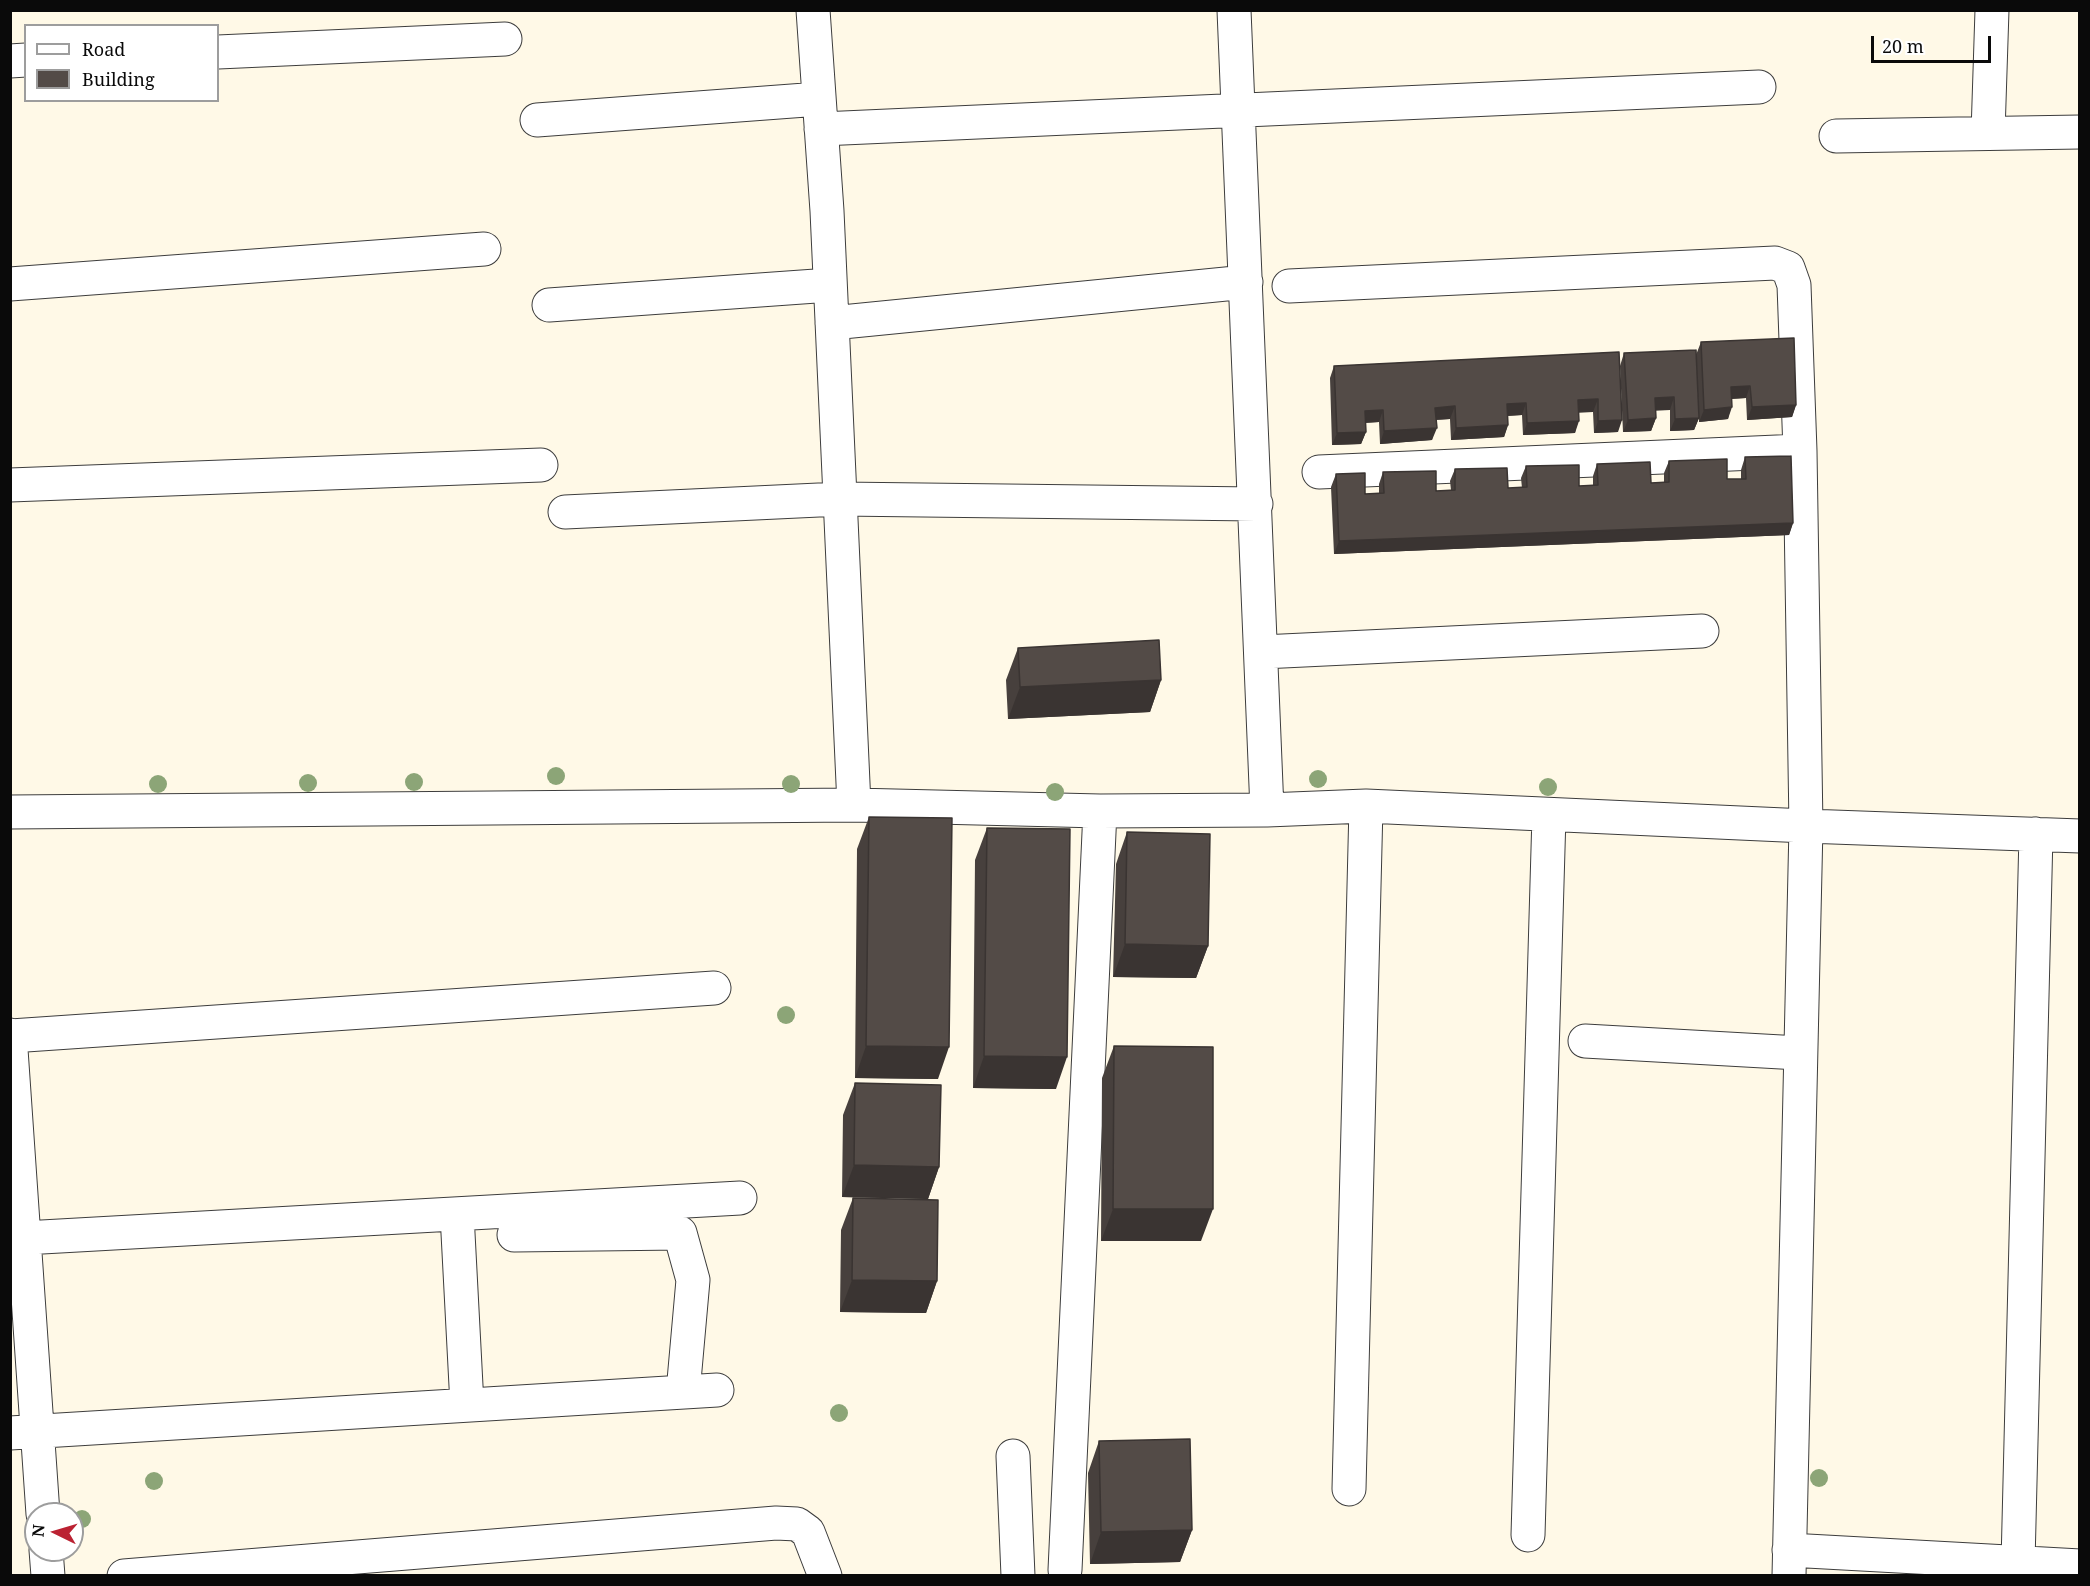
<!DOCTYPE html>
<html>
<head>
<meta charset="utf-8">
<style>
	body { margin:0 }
	#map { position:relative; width:2090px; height:1586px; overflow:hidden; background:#fff9e7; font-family:"Noto Serif",serif }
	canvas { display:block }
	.frame { position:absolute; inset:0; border:12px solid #0a0a0a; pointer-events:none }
	.legend { position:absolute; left:24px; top:24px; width:195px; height:78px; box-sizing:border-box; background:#fff; border:2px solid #9d9d9d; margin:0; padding:8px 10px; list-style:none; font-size:18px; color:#0a0a0a }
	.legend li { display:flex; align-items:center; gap:12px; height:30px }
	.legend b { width:30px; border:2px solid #9d9d9d }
	.north { position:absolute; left:24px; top:1502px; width:60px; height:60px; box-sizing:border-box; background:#fff; border:2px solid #9d9d9d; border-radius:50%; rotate:275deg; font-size:16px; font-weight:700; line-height:24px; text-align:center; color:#0a0a0a }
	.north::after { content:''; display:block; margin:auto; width:21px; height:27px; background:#bb2232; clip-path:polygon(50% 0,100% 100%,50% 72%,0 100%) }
	.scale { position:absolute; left:1871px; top:36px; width:120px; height:27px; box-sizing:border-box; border:3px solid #0a0a0a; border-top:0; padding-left:8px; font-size:18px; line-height:21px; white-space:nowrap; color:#0a0a0a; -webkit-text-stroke:4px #fff; paint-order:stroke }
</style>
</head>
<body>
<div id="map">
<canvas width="2090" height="1586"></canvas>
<div class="frame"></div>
<ul class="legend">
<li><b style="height:8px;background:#fff"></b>Road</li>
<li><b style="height:16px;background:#534b47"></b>Building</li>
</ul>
<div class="north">N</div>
<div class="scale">20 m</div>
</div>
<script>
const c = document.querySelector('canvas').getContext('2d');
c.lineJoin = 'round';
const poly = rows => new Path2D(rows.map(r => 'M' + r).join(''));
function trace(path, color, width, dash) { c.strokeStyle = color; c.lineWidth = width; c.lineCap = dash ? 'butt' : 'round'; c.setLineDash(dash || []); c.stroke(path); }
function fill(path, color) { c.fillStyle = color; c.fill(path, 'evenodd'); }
const minor = poly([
	[813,10,827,211,854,805],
	[1234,10,1267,810],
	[218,52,505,39],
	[10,61,26,60],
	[537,120,819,99],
	[821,129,1759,87],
	[1988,133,1992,10],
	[1836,136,2080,132],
	[10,284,484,249],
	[1289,286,1775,263,1788,268,1794,285,1800,451,1806,826,1789,1576],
	[549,305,830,285],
	[832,323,1246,282],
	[1319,472,1800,451],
	[10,485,541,465],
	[565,512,840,499,1256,504],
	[1262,652,1702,631],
	[10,812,854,805,1100,811,1267,810,1366,806,1806,826,2080,836],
	[10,1035,43,1514],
	[11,1036,714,988],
	[1585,1041,1799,1053],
	[457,1214,467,1405],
	[514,1235,680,1233,693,1280,683,1392],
	[24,1238,740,1198],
	[10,1433,717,1390],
	[1013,1456,1018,1576],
	[1349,1489,1366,806],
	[1528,1535,1549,815],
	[46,1550,48,1576],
	[1789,1550,2080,1566],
	[2018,1563,2036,834],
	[1065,1570,1100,811],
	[124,1576,776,1523,797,1524,808,1532,825,1576]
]);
const trees = [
	[556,776],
	[1318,779],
	[414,782],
	[308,783],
	[158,784],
	[791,784],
	[1548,787],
	[1055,792],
	[786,1015],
	[839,1413],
	[1819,1478],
	[154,1481],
	[82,1519]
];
const wall = poly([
	[1701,342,1796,405,1792,417,1747,420,1746,398,1732,399,1728,419,1699,422,1699,418,1694,430,1670,431,1670,410,1655,410,1656,418,1651,431,1623,432,1620,366,1624,353,1699,417,1696,355],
	[1619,352,1618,432,1594,433,1593,412,1579,412,1575,433,1523,435,1522,415,1508,416,1508,425,1504,437,1451,440,1450,419,1436,420,1432,440,1380,444,1379,422,1365,423,1366,432,1361,444,1332,445,1330,378,1334,366],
	[1745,457,1793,523,1789,535,1334,554,1331,487,1336,474,1365,494,1379,493,1379,484,1383,472,1436,491,1451,490,1450,481,1455,469,1508,488,1522,488,1521,478,1526,466,1579,486,1593,485,1593,476,1597,464,1651,483,1664,482,1664,473,1669,461,1727,479,1741,479,1741,470],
	[1018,648,1161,680,1150,712,1008,719,1006,680],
	[869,817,938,1079,855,1078,857,849],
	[987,828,1056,1089,973,1088,975,860],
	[1127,832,1208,946,1196,978,1113,977,1116,864],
	[1114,1046,1201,1241,1101,1241,1102,1078],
	[855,1083,939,1167,928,1199,842,1197,843,1115],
	[853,1198,937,1281,926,1313,840,1312,841,1230],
	[1099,1441,1192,1530,1180,1562,1090,1564,1088,1473]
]);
const shadedWall = poly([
	[1750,386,1746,398,1726,399,1731,387],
	[1674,397,1670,410,1650,411,1655,398],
	[1598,399,1593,412,1574,413,1578,400],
	[1526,403,1522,415,1502,416,1507,404],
	[1796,405,1792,417,1747,420,1752,407],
	[1455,406,1450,419,1431,420,1435,408],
	[1732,407,1728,419,1699,422,1704,410],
	[1383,410,1379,422,1360,423,1365,411],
	[1656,418,1651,431,1623,432,1628,420],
	[1699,418,1694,430,1670,431,1675,419],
	[1622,420,1618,432,1594,433,1598,421],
	[1579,421,1575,433,1523,435,1527,423],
	[1508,425,1504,437,1451,440,1456,428],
	[1437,428,1432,440,1380,444,1384,431],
	[1366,432,1361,444,1332,445,1337,433],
	[1793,523,1789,535,1334,554,1339,541],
	[1161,680,1150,712,1008,719,1020,687],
	[1125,944,1208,946,1196,978,1113,977],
	[866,1046,949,1047,938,1079,855,1078],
	[984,1056,1067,1057,1056,1089,973,1088],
	[854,1165,939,1167,928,1199,842,1197],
	[1113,1209,1213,1209,1201,1241,1101,1241],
	[852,1280,937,1281,926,1313,840,1312],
	[1192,1530,1180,1562,1090,1564,1101,1532]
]);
const building = poly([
	[1794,338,1796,405,1752,407,1750,386,1731,387,1732,407,1704,410,1701,342,1794,338],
	[1696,350,1699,418,1675,419,1674,397,1655,398,1656,418,1628,420,1624,353,1696,350],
	[1619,352,1622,420,1598,421,1598,399,1578,400,1579,421,1527,423,1526,403,1507,404,1508,425,1456,428,1455,406,1435,408,1437,428,1384,431,1383,410,1365,411,1366,432,1337,433,1334,366,1619,352],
	[1791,456,1793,523,1339,541,1336,474,1365,473,1365,494,1384,493,1383,472,1436,471,1436,491,1455,490,1455,469,1507,468,1508,488,1527,487,1526,466,1579,465,1579,486,1598,485,1597,464,1650,462,1651,483,1669,482,1669,461,1727,459,1727,479,1746,479,1745,457,1791,456],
	[1159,640,1161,680,1020,687,1018,648,1159,640],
	[869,817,952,818,949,1047,866,1046,869,817],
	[987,828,1070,829,1067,1057,984,1056,987,828],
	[1127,832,1210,834,1208,946,1125,944,1127,832],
	[1114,1046,1213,1047,1213,1209,1113,1209,1114,1046],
	[855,1083,941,1085,939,1167,854,1165,855,1083],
	[853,1198,938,1200,937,1281,852,1280,853,1198],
	[1190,1439,1192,1530,1101,1532,1099,1441,1190,1439]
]);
trace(minor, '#3d3d3d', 35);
trace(minor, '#fff', 33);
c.fillStyle = '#8ca577';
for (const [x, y] of trees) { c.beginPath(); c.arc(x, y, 9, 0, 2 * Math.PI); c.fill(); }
fill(wall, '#47403d');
fill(shadedWall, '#3a3432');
fill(building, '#534b47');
trace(building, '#3a3432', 1.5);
</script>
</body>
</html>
